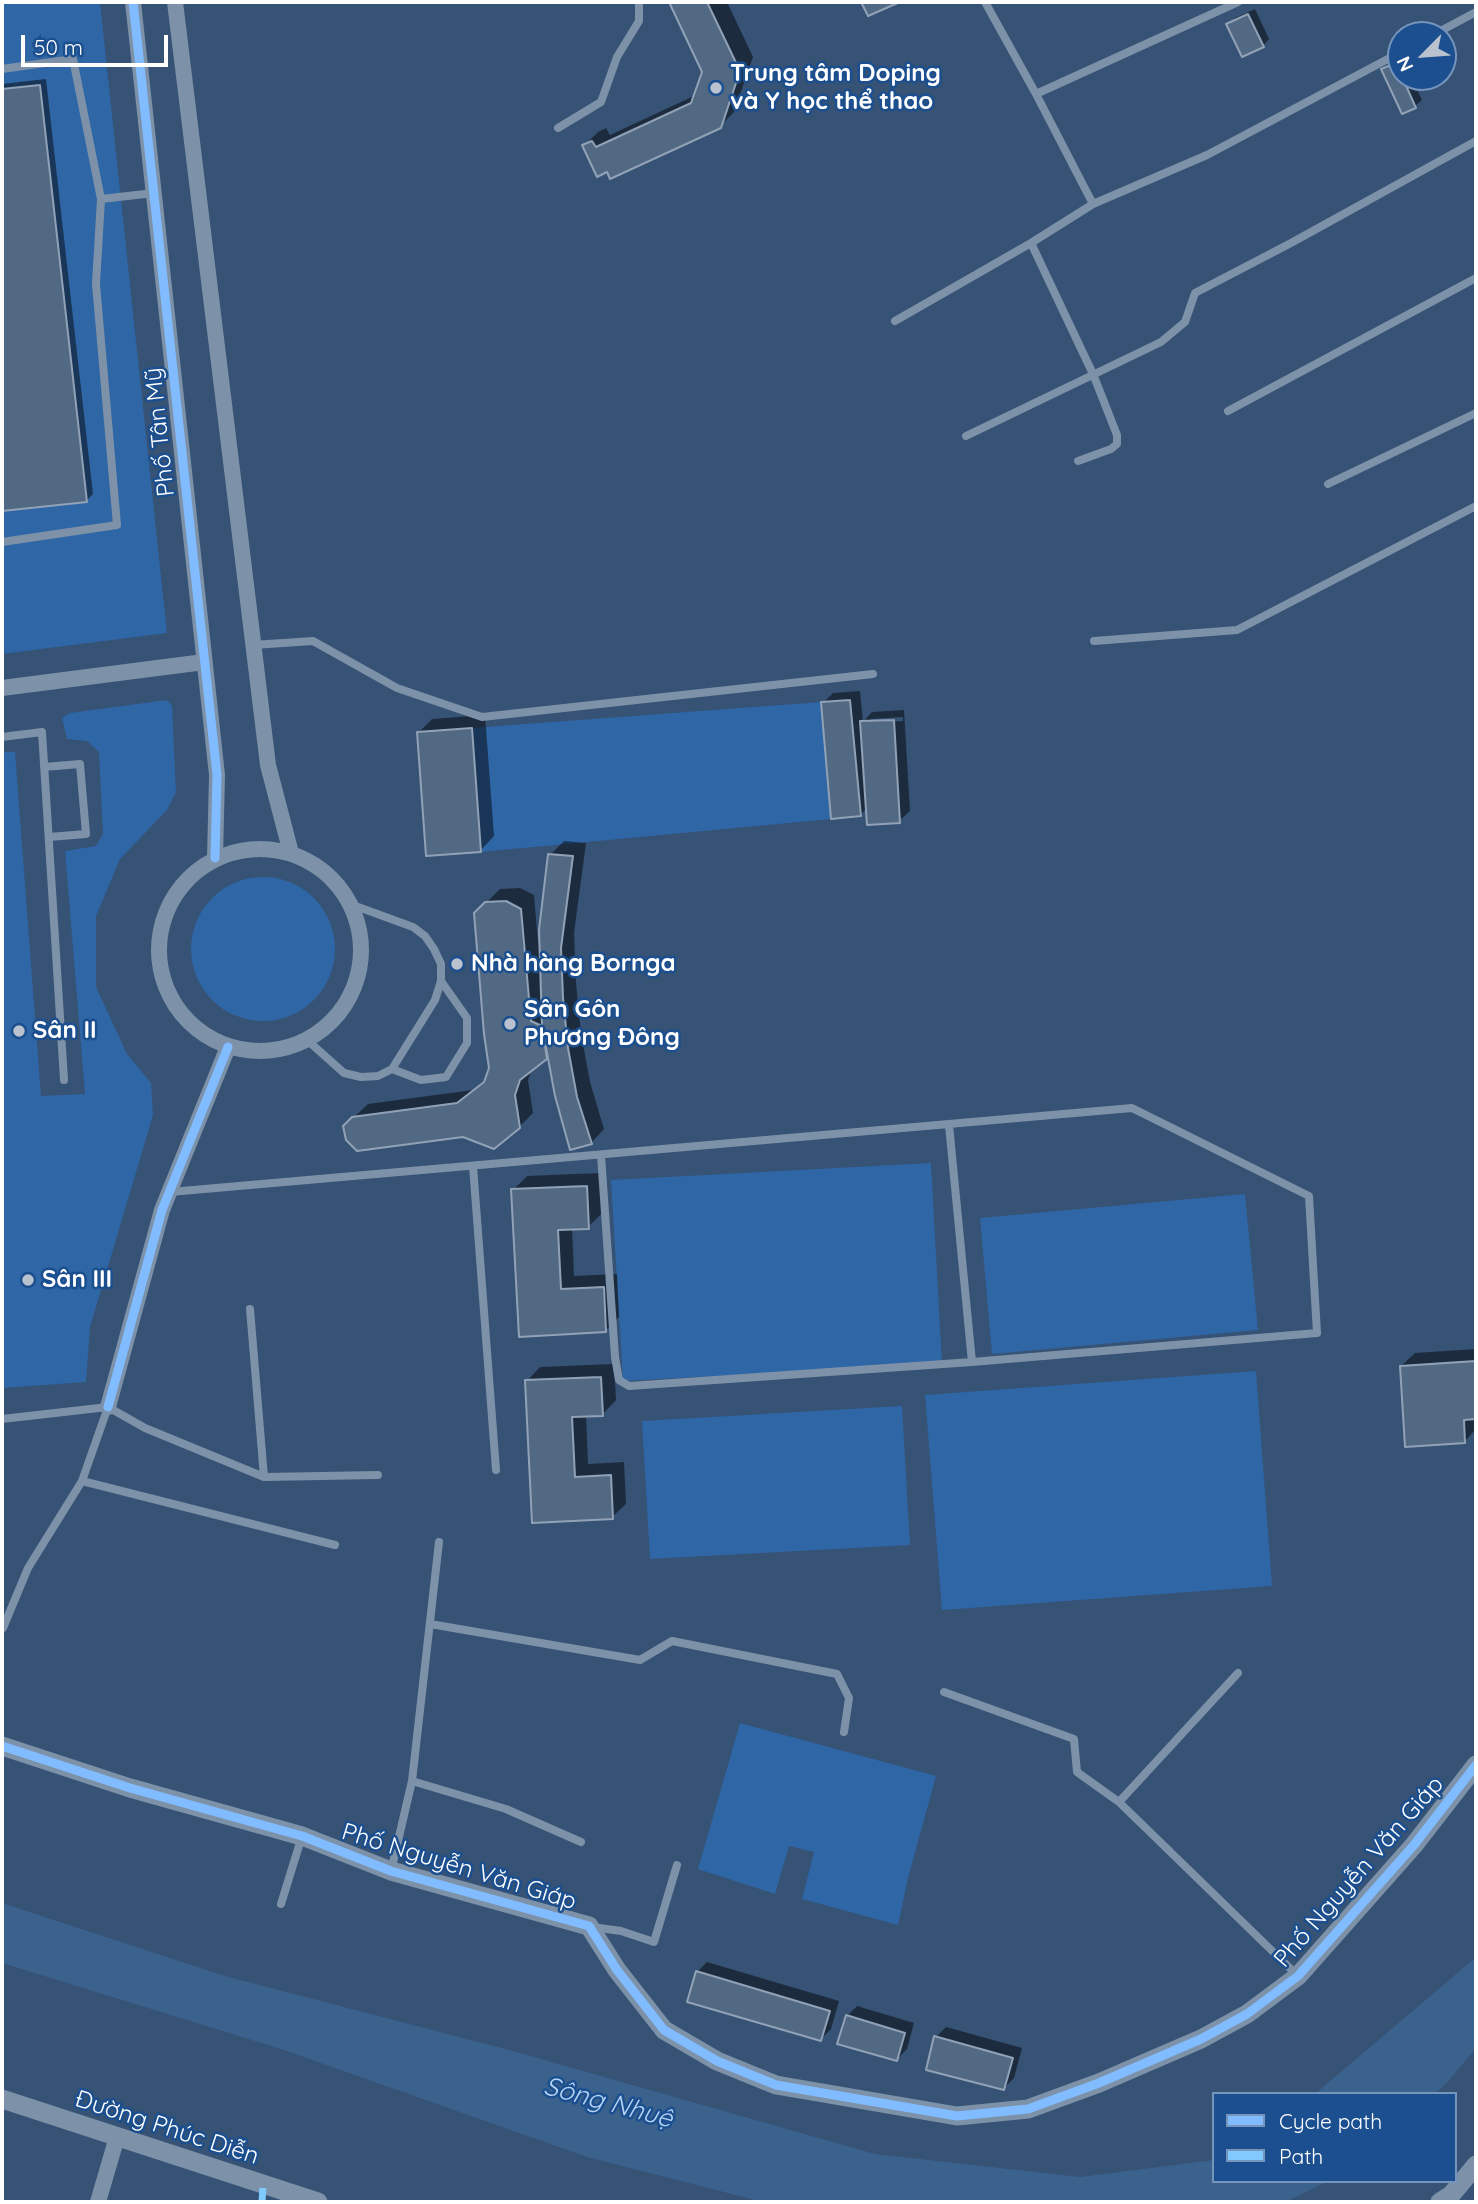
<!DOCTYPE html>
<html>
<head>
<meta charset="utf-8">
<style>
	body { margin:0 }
	#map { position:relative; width:1478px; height:2204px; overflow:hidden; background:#365274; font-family:Quicksand,sans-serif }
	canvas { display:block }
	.frame { position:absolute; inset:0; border:4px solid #fff; pointer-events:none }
	.legend { position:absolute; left:1212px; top:2092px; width:245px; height:91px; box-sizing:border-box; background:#1b4f8f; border:2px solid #7695bc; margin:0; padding:9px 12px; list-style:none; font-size:21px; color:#fff }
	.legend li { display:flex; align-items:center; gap:14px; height:35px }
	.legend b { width:35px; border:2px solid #7695bc }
	.north { position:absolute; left:1387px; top:21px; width:70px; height:70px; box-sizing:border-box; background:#1b4f8f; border:2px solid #7695bc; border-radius:50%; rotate:245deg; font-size:19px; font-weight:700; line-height:28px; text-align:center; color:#fff }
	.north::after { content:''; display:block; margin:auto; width:24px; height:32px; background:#b9c2ce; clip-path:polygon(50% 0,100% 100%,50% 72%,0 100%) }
	.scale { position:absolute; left:21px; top:35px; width:147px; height:32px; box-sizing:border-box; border:4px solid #fff; border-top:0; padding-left:9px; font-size:21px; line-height:24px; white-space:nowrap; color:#fff; -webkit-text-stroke:5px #1b4f8f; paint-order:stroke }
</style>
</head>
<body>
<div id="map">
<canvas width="1478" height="2204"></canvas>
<div class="frame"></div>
<ul class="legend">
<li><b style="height:9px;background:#80bcff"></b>Cycle path</li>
<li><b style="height:9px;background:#80caff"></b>Path</li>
</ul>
<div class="north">N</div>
<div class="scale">50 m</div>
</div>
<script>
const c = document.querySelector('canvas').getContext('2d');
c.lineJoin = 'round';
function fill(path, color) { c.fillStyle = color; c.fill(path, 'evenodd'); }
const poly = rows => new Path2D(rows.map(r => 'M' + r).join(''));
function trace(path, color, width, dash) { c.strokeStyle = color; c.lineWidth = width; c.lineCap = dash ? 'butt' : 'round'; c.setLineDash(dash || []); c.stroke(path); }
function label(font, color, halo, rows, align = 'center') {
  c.font = font + ' Quicksand,sans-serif'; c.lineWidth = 5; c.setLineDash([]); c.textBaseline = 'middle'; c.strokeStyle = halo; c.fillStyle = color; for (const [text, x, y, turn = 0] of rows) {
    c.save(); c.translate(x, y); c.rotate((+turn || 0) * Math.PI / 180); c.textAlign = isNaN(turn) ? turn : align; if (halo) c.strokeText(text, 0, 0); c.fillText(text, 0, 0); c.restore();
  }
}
const green = poly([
	[2,2,100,2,167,633,2,654],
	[167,700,172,706,176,792,167,810,120,859,96,916,96,987,127,1054,151,1083,153,1115,90,1327,86,1382,2,1388,2,752,15,752,41,1096,85,1094,65,851,96,846,103,834,99,752,87,741,67,739,62,718,70,713],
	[821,702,831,819,481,852,472,728],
	'191 949a72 72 0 1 1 144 0a72 72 0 1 1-144 0Z',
	[931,1163,942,1364,623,1381,611,1180],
	[1245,1194,1258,1330,992,1354,980,1218],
	[1256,1371,1272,1586,942,1610,925,1395],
	[902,1406,910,1545,650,1559,642,1421],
	[740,1723,936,1776,908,1878,898,1925,802,1899,814,1852,789,1846,775,1894,698,1869]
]);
const water = poly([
	[2,1903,225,1976,513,2051,875,2154,1080,2177,1214,2160,1214,2181,1329,2181,1285,2202,763,2202,587,2157,281,2049,2,1963],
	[1476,1957,1476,2048,1446,2084,1434,2094,1315,2094]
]);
const shadow = poly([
	[671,2,727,2,753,57,734,112,720,126,608,170,584,146,598,132,606,128,610,135,696,95,704,72],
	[1255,9,1269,39,1263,46,1229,25,1235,18],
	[1401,58,1401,77,1411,77,1422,100,1415,106,1403,112,1383,70,1390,63],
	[46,79,93,494,87,500,2,510,2,84],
	[860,691,863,722,872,712,904,710,910,811,899,821,868,807,860,815,823,703,833,693],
	[903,717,903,721,871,723,871,719],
	[485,715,494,836,481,850,418,733,432,719],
	[564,841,586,843,574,933,576,983,581,1033,590,1082,604,1129,591,1143,548,1056,532,1069,528,1080,533,1113,519,1127,463,1135,345,1126,368,1104,473,1090,487,1079,491,1068,475,914,500,889,520,888,534,895,538,942,541,941,550,855],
	[600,1173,602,1213,588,1227,572,1228,574,1276,617,1274,619,1317,605,1331,521,1335,513,1190,527,1176],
	[1476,1349,1476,1429,1464,1442,1401,1366,1415,1353],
	[614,1364,616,1400,603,1414,586,1415,588,1464,624,1462,626,1504,612,1517,534,1521,527,1381,540,1367],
	[707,1962,839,2001,831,2029,821,2039,697,1972],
	[857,2006,914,2023,907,2049,897,2059,847,2016],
	[946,2027,1022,2048,1014,2078,1004,2088,936,2037]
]);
const building = poly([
	[669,2,707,2,740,71,721,128,610,179,607,172,597,177,582,145,592,141,596,147,691,103,702,72,669,2],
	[861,2,900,2,868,16,861,2],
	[1248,14,1264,47,1242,57,1226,24,1248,14],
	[1396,63,1416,108,1402,114,1381,69,1396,63],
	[40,85,87,502,2,511,2,89,40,85],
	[850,700,861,816,831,819,821,702,850,700],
	[894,720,900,823,867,825,860,721,894,720],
	[472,728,481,852,426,856,417,732,472,728],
	[548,854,573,856,561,948,563,998,568,1048,577,1097,592,1144,570,1150,555,1096,542,1026,539,930,548,854],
	[506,901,521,909,531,1021,542,1026,547,1059,520,1080,515,1095,520,1128,494,1149,463,1137,357,1151,346,1140,343,1126,352,1117,457,1103,484,1082,489,1068,484,1034,474,913,485,902,506,901],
	[587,1186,589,1229,558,1230,561,1289,604,1287,606,1332,519,1337,511,1189,587,1186],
	[1476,1361,1476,1419,1464,1420,1465,1443,1405,1447,1400,1366,1476,1361],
	[601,1377,603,1416,572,1417,575,1477,611,1475,613,1519,532,1523,525,1380,601,1377],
	[696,1971,830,2011,821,2041,687,2002,696,1971],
	[846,2015,905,2033,897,2061,837,2044,846,2015],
	[934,2036,1013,2058,1004,2090,926,2070,934,2036]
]);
const service = poly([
	[985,2,1036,94,1093,204],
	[1433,35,1476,12],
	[2,69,73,59,101,199,154,193],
	[1036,94,1238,2],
	[558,128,601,102,617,57,639,21,639,2],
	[1031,243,1093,374,1117,435,1117,444,1111,449,1078,461],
	[895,321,1031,243,1093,204,1207,155,1401,52],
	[1228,411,1476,278],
	[966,436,1161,342,1185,322,1195,293,1291,243,1476,141],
	[1328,484,1476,413],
	[2,542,117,525,96,284,101,199],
	[1094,641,1237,630,1476,506],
	[253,645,313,641,397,688,482,717,873,674],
	[2,737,42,732,64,1080],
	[44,767,80,764,86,834,49,837],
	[307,1040,344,1073,361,1077,378,1076,392,1069,435,1000,441,981,441,964,434,949,425,936,413,927,350,904],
	[392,1069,421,1080,446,1077,467,1043,467,1018,441,981],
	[949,1125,972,1362],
	[473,1166,496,1470],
	[170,1192,1132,1108,1309,1196,1317,1333,972,1362,629,1386,619,1380,615,1357,601,1155],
	[250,1309,264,1477],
	[2,1419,108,1407,145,1428,264,1477,378,1475],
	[82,1481,335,1545],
	[430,1624,640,1660,672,1641,837,1674,849,1698,844,1732],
	[3,1628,28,1568,82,1481,108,1407],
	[1238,1673,1119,1802,1298,1976],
	[944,1692,1074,1739,1077,1772,1119,1802],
	[412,1781,506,1809,581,1842],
	[391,1871,412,1781,439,1542],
	[281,1904,302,1836],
	[592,1927,621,1931,654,1942,677,1865]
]);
const minor = poly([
	[133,2,217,775,215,858],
	[175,2,268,765,291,853],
	[2,688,204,662],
	'159 950a101 101 0 1 1 202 0a101 101 0 1 1-202 0Z',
	[108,1407,162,1210,228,1047],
	[98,2202,117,2137]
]);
const tertiary = poly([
	[2,1746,130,1788,302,1836,391,1871,589,1926,617,1970,664,2030,717,2061,776,2085,957,2116,1028,2109,1099,2083,1201,2039,1247,2014,1298,1976,1414,1845,1476,1765],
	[2,2099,318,2202],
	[1440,2202,1451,2195,1476,2165]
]);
const quiet = poly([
	[262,2202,263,2186]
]);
const cycleway = poly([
	[133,2,217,775,215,858],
	[108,1407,162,1210,228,1047],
	[2,1746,130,1788,302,1836,391,1871,589,1926,617,1970,664,2030,717,2061,776,2085,957,2116,1028,2109,1099,2083,1201,2039,1247,2014,1298,1976,1414,1845,1476,1765]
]);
const markers = [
	[716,88,7,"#b9c2ce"],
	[457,964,7,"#b9c2ce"],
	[510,1024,7,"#b9c2ce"],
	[19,1031,7,"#b9c2ce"],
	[28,1280,7,"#b9c2ce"]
];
const poiNames = [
	["Trung tâm Doping",730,74],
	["và Y học thể thao",730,102],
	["Nhà hàng Bornga",471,964],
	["Sân Gôn",524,1010],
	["Phương Đông",524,1038],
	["Sân II",33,1031],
	["Sân III",42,1280]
];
const streetNames = [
	["Phố Tân Mỹ",160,432,-96],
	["Phố Nguyễn Văn Giáp",459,1867,17],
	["Phố Nguyễn Văn Giáp",1359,1872,-49],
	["Đường Phúc Diễn",167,2128,18]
];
const waterNames = [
	["Sông Nhuệ",608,2103,15]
];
fill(green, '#2f66a5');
fill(water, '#3b618d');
fill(shadow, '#0007');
fill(building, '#526984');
trace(building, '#92a2b6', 2);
trace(service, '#7d92a8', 8);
trace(minor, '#7d92a8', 16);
trace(tertiary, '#7d92a8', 19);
trace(quiet, '#80caff', 7, [14, 7]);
trace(cycleway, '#80bcff', 9);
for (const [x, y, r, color] of markers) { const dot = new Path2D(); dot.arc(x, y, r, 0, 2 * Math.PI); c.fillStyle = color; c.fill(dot); trace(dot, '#1b4f8f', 2.5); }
label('bold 24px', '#fff', '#1b4f8f', poiNames, 'left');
label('24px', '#fff', '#1b4f8f', streetNames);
label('italic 26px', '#b5d3f5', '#1b4f8f', waterNames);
</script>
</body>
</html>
